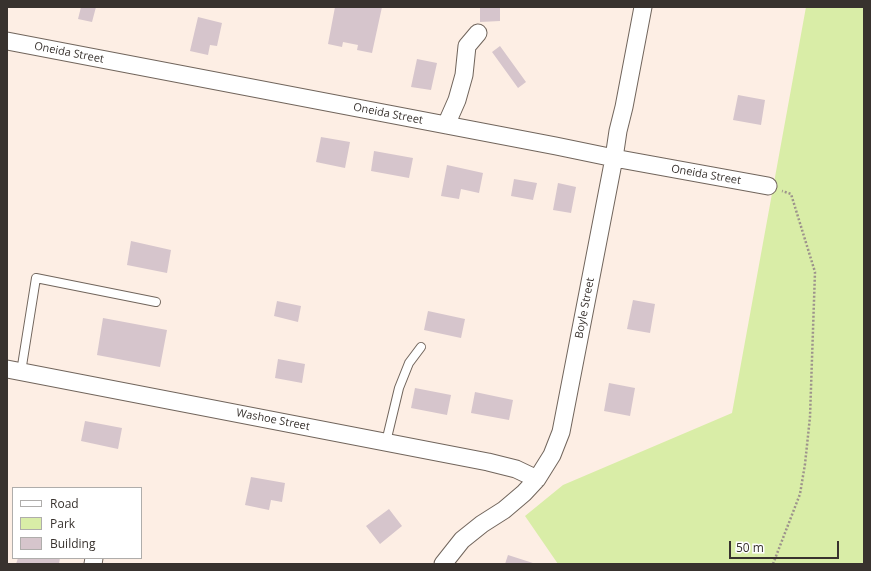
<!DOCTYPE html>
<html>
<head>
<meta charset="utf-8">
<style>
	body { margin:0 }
	#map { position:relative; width:871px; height:571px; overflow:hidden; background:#fdeee4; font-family:"Open Sans",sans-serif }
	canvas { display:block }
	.frame { position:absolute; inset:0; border:8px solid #38322e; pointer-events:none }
	.legend { position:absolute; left:12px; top:487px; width:130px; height:72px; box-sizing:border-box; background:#fff; border:1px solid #afadab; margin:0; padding:5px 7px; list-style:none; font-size:12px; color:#38322e }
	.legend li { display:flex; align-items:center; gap:8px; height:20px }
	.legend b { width:20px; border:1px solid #afadab }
	.scale { position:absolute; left:729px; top:541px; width:110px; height:18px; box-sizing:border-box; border:2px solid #38322e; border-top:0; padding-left:5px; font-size:12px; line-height:14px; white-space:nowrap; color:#38322e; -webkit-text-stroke:3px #fff; paint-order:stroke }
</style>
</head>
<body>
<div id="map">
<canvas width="871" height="571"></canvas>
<div class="frame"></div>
<ul class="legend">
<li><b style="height:5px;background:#fff"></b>Road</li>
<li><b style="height:11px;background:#d9eda7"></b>Park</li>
<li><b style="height:11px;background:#d6c5cc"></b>Building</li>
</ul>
<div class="scale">50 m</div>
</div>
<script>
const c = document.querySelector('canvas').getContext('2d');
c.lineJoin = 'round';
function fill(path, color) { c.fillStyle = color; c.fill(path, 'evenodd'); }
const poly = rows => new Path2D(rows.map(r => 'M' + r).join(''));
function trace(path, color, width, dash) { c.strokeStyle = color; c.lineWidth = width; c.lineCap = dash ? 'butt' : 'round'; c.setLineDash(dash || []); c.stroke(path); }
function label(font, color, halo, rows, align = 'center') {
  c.font = font + ' "Open Sans",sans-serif'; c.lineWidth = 4; c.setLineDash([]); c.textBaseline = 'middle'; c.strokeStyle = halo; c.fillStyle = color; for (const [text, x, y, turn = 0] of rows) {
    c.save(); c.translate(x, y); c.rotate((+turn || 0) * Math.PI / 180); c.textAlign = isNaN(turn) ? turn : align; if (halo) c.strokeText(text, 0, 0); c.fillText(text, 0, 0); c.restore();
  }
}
const green = poly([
	[806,7,864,7,864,564,558,564,525,516,563,485,732,413]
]);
const building = poly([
	[81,7,96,7,92,22,78,19],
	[335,7,382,7,372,53,357,50,358,45,343,42,342,47,328,44],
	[480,7,500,7,500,21,480,22],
	[198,17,222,23,217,46,210,45,208,55,190,51],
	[500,46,526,82,518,88,492,52],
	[417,59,437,63,431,90,411,87],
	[738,95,765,100,761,125,733,120],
	[321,137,350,142,345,168,316,162],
	[374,151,413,158,409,178,371,171],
	[447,165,483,173,479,193,461,189,459,199,441,196],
	[514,179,537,183,533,200,511,196],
	[558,183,576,187,571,213,553,210],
	[131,241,171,250,167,273,127,265],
	[633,300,655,304,650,333,627,329],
	[277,301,301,306,298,322,274,316],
	[428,311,465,319,461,338,424,330],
	[103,318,167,330,160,367,97,355],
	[278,359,305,364,302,383,275,378],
	[609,383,635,388,630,416,604,411],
	[415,388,451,395,447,415,411,408],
	[475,392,513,400,509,420,471,413],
	[85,421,122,428,118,449,81,441],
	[251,477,285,483,282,502,271,500,269,510,245,505],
	[389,509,402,526,380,544,366,526],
	[508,555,536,564,505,564],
	[18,558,60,558,59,564,16,564]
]);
const path = poly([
	[773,564,800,494,805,464,810,417,815,272,791,194,782,191]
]);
const lane = poly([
	[21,372,36,278,156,302],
	[386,442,399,388,409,363,421,347]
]);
const street = poly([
	[7,41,556,146,614,158,768,186],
	[446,125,457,100,464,75,467,46,478,33],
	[7,369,488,462,516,469,537,479],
	[93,564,94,558],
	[443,564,462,540,482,524,504,510,524,493,537,479,552,455,561,432,614,158,618,131,624,107,643,7]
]);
const streetNames = [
	["Oneida Street",69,53,11],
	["Oneida Street",388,114,11],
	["Oneida Street",706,175,10],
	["Boyle Street",585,308,-79],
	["Washoe Street",273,420,11]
];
fill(green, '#d9eda7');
fill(building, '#d6c5cc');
trace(lane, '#71655c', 10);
trace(street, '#71655c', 19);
trace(path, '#9d938c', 2.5, [2, 2]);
trace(lane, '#fff', 8);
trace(street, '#fff', 17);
label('11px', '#38322e', '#fff', streetNames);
</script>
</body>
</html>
